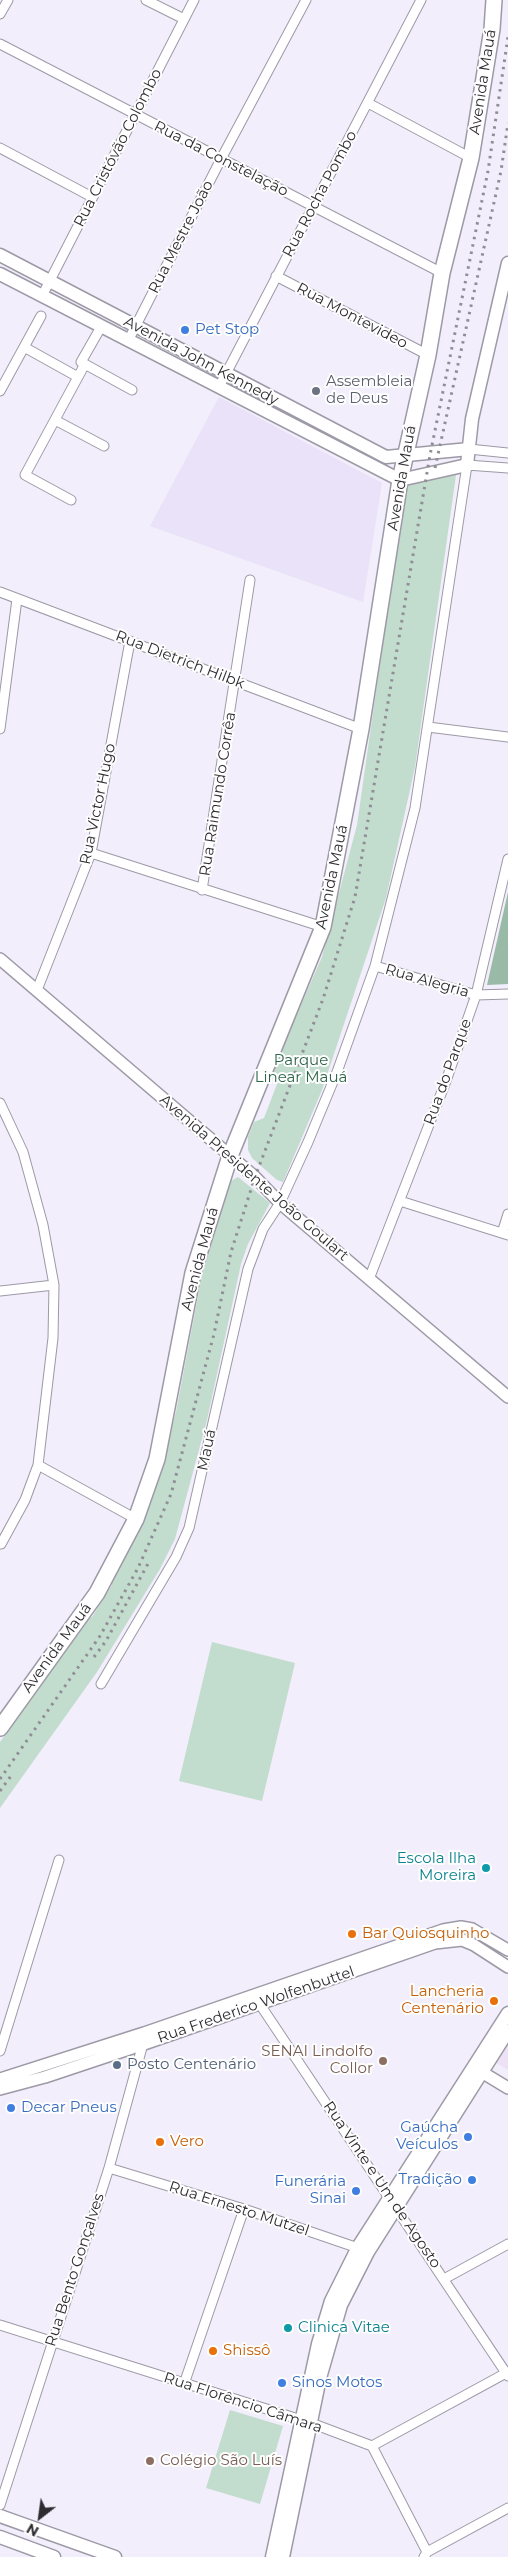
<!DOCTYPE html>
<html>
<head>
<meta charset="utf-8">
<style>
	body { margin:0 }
	#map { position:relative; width:508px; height:2557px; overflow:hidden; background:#f2eefb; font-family:Montserrat,sans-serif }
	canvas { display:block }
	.north { position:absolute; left:15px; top:2492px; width:50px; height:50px; -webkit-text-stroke:4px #fefefe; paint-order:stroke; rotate:210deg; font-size:14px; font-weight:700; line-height:20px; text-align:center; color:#2e2c31 }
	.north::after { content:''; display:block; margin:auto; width:18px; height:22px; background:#2e2c31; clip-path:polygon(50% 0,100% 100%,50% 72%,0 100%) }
</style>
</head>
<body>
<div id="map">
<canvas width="508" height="2557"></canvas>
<div class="north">N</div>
</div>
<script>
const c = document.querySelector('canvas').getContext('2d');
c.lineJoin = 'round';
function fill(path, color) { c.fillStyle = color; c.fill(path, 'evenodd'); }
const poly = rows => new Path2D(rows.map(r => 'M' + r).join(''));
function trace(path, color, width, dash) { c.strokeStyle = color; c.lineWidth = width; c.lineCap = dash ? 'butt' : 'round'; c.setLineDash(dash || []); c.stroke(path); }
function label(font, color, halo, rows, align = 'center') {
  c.font = font + ' Montserrat,sans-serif'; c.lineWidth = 4; c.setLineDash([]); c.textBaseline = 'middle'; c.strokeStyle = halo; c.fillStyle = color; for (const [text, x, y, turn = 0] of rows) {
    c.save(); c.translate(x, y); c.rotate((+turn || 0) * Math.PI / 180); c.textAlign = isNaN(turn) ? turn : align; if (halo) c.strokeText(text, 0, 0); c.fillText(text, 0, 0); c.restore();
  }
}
const industrial = poly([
	[219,397,382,483,363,602,150,526]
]);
const medical = poly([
	[508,2037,508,2070,493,2061]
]);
const green = poly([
	[453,472,456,475,415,767,386,898,322,1090,283,1182,277,1180,252,1158,248,1150,248,1137,254,1122,264,1118,277,1084,271,1073,322,957,357,825,405,488,408,482],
	[238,1177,270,1203,248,1244,241,1264,207,1420,175,1539,160,1569,97,1672,0,1808,0,1742,57,1663,85,1619,92,1617,112,1585,111,1577,157,1477,176,1412,202,1275,231,1181],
	[212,1642,295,1663,262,1801,179,1781],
	[230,2410,283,2426,260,2504,206,2488]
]);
const forest = poly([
	[508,892,508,984,487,985]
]);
const minor = poly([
	[146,0,184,19],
	[0,14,8,0],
	[0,44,442,273],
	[368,103,471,158],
	[0,148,92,197],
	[276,276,428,355],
	[42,296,194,0],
	[101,327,81,362,132,390],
	[128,341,221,159,306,0],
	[24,347,78,377],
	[219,387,421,0],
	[0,391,41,316],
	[55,420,104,446],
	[469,449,508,453],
	[71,500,25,475,85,364],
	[0,592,361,729],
	[428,727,508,737],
	[0,729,17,599],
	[91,853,323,927],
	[202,890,250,580],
	[375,966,476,995,508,994],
	[37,990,91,853,130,641],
	[0,1103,23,1152,43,1225,54,1285,53,1338,38,1465,25,1500,1,1544],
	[400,1201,508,1235],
	[502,1233,508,1214],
	[369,1279,446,1081,476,995,508,859],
	[0,1291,54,1285],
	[38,1465,136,1519],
	[101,1684,176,1557,189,1528,248,1269,263,1229,280,1203,308,1142,337,1072,375,966,415,808,467,465,508,468],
	[257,2000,508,2376],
	[0,2051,59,1860],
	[109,2168,244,2209,361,2249],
	[444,2279,508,2244],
	[0,2325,311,2423,372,2446,427,2552],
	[184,2384,244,2209],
	[372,2446,508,2372],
	[0,2505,109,2168,144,2040],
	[424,2557,427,2552,508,2508]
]);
const tertiary = poly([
	[0,959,255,1177,280,1203,508,1397],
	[475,2068,508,2088],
	[0,2079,144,2033,443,1930,461,1927,472,1929,508,1950],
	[0,2089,45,2077,144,2044,435,1943,462,1940,474,1945,508,1967]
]);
const secondary = poly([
	[0,255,386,457,469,449],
	[0,274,400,480,467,465,472,419,508,263],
	[0,2516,115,2557],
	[0,2537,54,2557],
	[272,2557,318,2344,331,2301,358,2247,508,2013],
	[283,2557,320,2378,341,2305,368,2252,508,2031]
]);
const primary = poly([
	[0,1728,97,1593,136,1519,157,1459,193,1273,230,1156,323,927,361,729,400,480,428,355,442,273,471,158,492,29,494,0]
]);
const rail = poly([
	[435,468,501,171,508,123],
	[94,1657,106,1641,150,1560],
	[0,1779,100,1636,138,1568,171,1494,214,1334,231,1252,255,1177,323,999,355,897,430,455,488,171,508,37],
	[0,1791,11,1776]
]);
const markers = [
	[185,330,5,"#3f7fe0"],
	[316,391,5,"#6b7280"],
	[486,1868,5,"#0f9aa8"],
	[352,1934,5,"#e8710a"],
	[494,2001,5,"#e8710a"],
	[383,2061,5,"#8d6e63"],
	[117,2065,5,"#5c6f8a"],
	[11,2108,5,"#3f7fe0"],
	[468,2137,5,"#3f7fe0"],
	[160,2142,5,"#e8710a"],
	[472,2180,5,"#3f7fe0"],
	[356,2191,5,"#3f7fe0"],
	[288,2328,5,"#0f9aa8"],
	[213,2351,5,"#e8710a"],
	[282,2383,5,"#3f7fe0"],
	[150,2461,5,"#8d6e63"]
];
const streetNames = [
	["Avenida Mauá",483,82,-81],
	["Rua Cristóvão Colombo",118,148,-63],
	["Rua da Constelação",221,159,27],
	["Rua Rocha Pombo",320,194,-62],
	["Rua Mestre João",181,237,-63],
	["Rua Montevideo",352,316,28],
	["Avenida John Kennedy",201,361,28],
	["Avenida Mauá",402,478,-80],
	["Rua Dietrich Hilbk",180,660,21],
	["Rua Raimundo Corrêa",218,794,-81],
	["Rua Victor Hugo",98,804,-78],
	["Avenida Mauá",332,877,-78],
	["Rua Alegria",427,981,16],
	["Rua do Parque",448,1072,-70],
	["Avenida Presidente João Goulart",254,1178,41],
	["Avenida Mauá",200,1259,-75],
	["Mauá",207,1450,-78],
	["Avenida Mauá",57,1648,-54],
	["Rua Frederico Wolfenbuttel",256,2005,-19],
	["Rua Vinte e Um de Agosto",382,2185,56],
	["Rua Ernesto Mutzel",239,2209,18],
	["Rua Bento Gonçalves",75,2270,-72],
	["Rua Florêncio Câmara",243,2403,18]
];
const shopNames = [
	["Pet Stop",195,330],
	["Decar Pneus",21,2108],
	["Gaúcha",458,2128,"right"],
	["Veículos",458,2145,"right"],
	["Tradição",462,2180,"right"],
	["Funerária",346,2182,"right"],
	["Sinai",346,2199,"right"],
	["Sinos Motos",292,2383]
];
const worshipNames = [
	["Assembleia",326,382],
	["de Deus",326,399]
];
const parkNames = [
	["Parque",301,1061],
	["Linear Mauá",301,1078]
];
const cultureNames = [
	["Escola Ilha",476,1859],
	["Moreira",476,1876],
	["Clinica Vitae",298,2328,"left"]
];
const foodNames = [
	["Bar Quiosquinho",362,1934],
	["Lancheria",484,1992,"right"],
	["Centenário",484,2009,"right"],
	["Vero",170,2142],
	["Shissô",223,2351]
];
const educationNames = [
	["SENAI Lindolfo",373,2052],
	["Collor",373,2069],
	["Colégio São Luís",160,2461,"left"]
];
const serviceNames = [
	["Posto Centenário",127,2065]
];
fill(industrial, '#e9e2f8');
fill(medical, '#ede1f6');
fill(green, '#c2dccd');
fill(forest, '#99baa7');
trace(minor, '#9d99a6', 11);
trace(tertiary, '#9d99a6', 14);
trace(secondary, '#9d99a6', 15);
trace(primary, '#9d99a6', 18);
trace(minor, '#fff', 9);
trace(tertiary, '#fff', 11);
trace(secondary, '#fff', 12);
trace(primary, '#fff', 15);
trace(rail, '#908d96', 3, [2.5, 5]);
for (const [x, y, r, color] of markers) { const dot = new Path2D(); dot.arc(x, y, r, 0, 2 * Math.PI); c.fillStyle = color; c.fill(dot); trace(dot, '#fefefe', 2); }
label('15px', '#2e2c31', '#fefefe', streetNames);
label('15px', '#366cbe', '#fefefe', shopNames, 'left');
label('15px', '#5b616d', '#fefefe', worshipNames, 'left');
label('15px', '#2d6549', '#fefefe', parkNames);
label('15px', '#0d838f', '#fefefe', cultureNames, 'right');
label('15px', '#c56008', '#fefefe', foodNames, 'left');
label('15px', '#785e54', '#fefefe', educationNames, 'right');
label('15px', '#4e5e75', '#fefefe', serviceNames, 'left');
</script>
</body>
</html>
